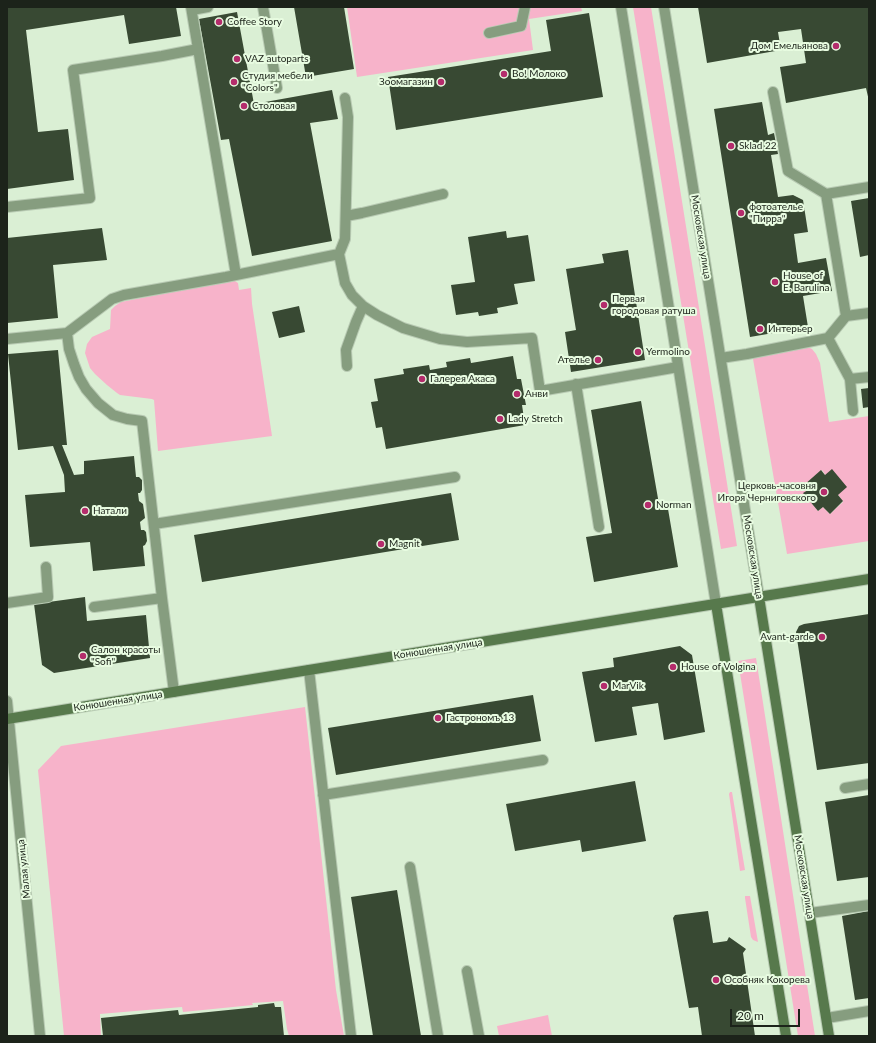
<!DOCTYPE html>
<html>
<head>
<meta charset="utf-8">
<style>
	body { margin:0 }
	#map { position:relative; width:876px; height:1043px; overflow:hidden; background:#daefd4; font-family:Lato,sans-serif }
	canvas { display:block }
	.frame { position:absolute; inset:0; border:8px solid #1c231a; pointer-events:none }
	.scale { position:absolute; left:730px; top:1009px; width:70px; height:18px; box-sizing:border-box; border:2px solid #1c231a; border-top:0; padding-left:5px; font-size:12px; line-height:14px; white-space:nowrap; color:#1c231a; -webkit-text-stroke:3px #e8fce1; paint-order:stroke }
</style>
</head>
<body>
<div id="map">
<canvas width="876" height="1043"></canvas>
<div class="frame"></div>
<div class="scale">20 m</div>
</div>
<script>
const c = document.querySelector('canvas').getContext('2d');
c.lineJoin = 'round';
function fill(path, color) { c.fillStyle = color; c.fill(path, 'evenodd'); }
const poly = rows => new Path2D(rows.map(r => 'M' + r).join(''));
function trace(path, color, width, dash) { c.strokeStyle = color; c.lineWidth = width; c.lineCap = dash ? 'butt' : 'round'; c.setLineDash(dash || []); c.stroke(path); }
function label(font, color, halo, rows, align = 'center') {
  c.font = font + ' Lato,sans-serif'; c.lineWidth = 4; c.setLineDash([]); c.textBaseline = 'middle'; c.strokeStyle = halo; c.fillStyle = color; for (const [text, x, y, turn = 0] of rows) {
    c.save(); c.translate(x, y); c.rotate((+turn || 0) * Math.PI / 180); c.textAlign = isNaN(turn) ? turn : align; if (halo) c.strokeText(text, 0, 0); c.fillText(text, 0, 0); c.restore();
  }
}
const green = poly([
	[347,7,581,7,582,11,529,19,533,50,357,77],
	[633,7,651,7,737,546,721,549],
	[233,280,238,283,239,290,251,288,252,304,272,436,158,451,154,400,152,399,120,395,117,393,107,385,95,374,90,368,85,353,87,344,92,337,110,329,111,310,115,306,121,302],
	[802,347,810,348,812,349,816,354,820,363,829,422,869,416,869,541,787,554,753,359,754,356],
	[822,470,843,502,830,514,823,507,818,511,804,494,808,490,804,485],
	[756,658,815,1036,798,1036,738,661],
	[305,707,336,990,344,1036,289,1036,287,1029,283,1001,252,1003,253,1005,183,1012,182,1007,100,1014,101,1036,64,1036,38,770,61,746],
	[730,792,732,792,745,870,740,871,729,794],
	[745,896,750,896,758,942,753,940,751,937,745,898],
	[548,1015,552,1036,499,1036,497,1026]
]);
const building = poly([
	[7,7,176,7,181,36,129,44,124,15,26,30,38,132,68,129,74,180,7,189],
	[294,7,344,7,354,69,306,77],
	[698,7,869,7,869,101,866,88,786,103,780,67,806,63,801,29,778,32,781,50,707,63],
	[237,12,254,104,332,90,338,119,310,123,332,241,252,256,229,139,221,140,199,19],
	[589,13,603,97,396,130,388,77,551,51,546,20],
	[762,102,768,135,774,133,778,154,771,155,778,197,793,195,803,200,808,232,794,234,798,263,826,258,832,291,803,296,808,327,750,337,714,109],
	[869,198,869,255,860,257,851,201],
	[102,228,107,260,53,265,58,318,7,323,7,238],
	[506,231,507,238,528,235,535,281,514,284,518,304,497,308,498,313,479,316,478,312,456,315,451,285,475,282,468,237],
	[628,250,645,360,571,372,565,332,576,330,566,269,604,263,602,254],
	[299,306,305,332,279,338,272,312],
	[58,350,67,445,62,445,74,475,84,474,84,461,134,456,136,477,139,477,142,480,142,490,140,493,138,493,139,501,143,504,145,518,140,522,141,530,144,530,146,532,147,541,145,545,143,546,145,566,93,571,90,542,30,547,25,495,65,492,64,475,53,446,18,450,8,354],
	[513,356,517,379,521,379,526,405,522,405,525,425,386,449,382,427,376,428,371,402,378,401,374,379,404,374,403,369,429,365,430,370,447,367,446,362,470,358,471,363],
	[869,388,869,407,863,408,861,389],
	[641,401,660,510,668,509,678,567,594,582,586,537,612,533,591,410],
	[832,469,847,487,838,495,843,501,830,514,823,507,818,511,803,493,808,490,804,485,821,470,825,475],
	[451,493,459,540,202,582,194,535],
	[85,597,87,621,146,615,150,658,54,673,42,665,34,604],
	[869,614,869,763,817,770,796,632,799,626,804,624],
	[680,646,692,655,705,732,664,740,658,703,632,707,637,735,595,742,582,672,614,667,613,658],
	[533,695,541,741,336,775,328,728],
	[635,781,646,841,582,852,580,840,515,851,506,804],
	[869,795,869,877,837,881,825,802],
	[397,890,421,1036,373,1036,351,897],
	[708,911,713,943,727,941,729,937,746,949,743,953,755,1036,702,1036,698,1007,689,1008,673,918,675,915],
	[869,911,869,998,855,1000,842,916],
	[274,1003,275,1007,281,1007,284,1036,103,1036,101,1018,178,1010,179,1015,258,1007,258,1005]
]);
const service = poly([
	[191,7,236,275],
	[263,7,277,88],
	[192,10,208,7],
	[489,33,521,26,525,7],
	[773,92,788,171,826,194],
	[7,207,90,198,73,70,162,56,198,49],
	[346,216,362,213,443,194],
	[339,254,345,283,352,295,363,306,377,315,403,328,440,339,467,342,532,338,540,391,678,367],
	[846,316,869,313],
	[67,333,69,349,74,364,79,377,86,389,98,403,113,415,127,419,142,421,162,598,174,692],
	[828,338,846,316,826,194,869,187],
	[7,339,67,333,112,299,124,295,226,277,339,254,345,239,348,117,345,98],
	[721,358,747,354,828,338,850,379,853,411],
	[347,366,346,350,356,322,363,306],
	[850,379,869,377],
	[576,384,599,527],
	[154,524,455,477],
	[7,603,48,597,46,567],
	[94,607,162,598],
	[309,670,351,1036],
	[845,788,869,784],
	[323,795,543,760],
	[410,867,438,1036],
	[810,913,869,905],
	[467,971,479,1036],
	[827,1018,869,1011]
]);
const minor = poly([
	[7,701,40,1036]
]);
const tertiary = poly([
	[621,7,716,604],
	[664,7,759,597]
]);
const secondary = poly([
	[759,597,829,1036],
	[716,604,786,1036],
	[7,719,869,579]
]);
const markers = [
	[219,22,4,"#b42c6c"],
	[836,46,4,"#b42c6c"],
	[237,59,4,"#b42c6c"],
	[504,74,4,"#b42c6c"],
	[234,82,4,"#b42c6c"],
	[441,82,4,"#b42c6c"],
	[244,106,4,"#b42c6c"],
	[731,146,4,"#b42c6c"],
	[741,213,4,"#b42c6c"],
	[775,282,4,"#b42c6c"],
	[604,305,4,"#b42c6c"],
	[760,329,4,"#b42c6c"],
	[638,352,4,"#b42c6c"],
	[598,360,4,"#b42c6c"],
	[422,379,4,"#b42c6c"],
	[517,394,4,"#b42c6c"],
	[500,419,4,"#b42c6c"],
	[824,492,4,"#b42c6c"],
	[648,505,4,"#b42c6c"],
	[85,511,4,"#b42c6c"],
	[381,544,4,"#b42c6c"],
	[822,637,4,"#b42c6c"],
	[83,656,4,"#b42c6c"],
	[673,667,4,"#b42c6c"],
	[604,686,4,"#b42c6c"],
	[438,718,4,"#b42c6c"],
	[716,980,4,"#b42c6c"]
];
const poiNames = [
	["Coffee Story",227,22],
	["Дом Емельянова",828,46,"right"],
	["VAZ autoparts",245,59],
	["Во! Молоко",512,74],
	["Студия мебели",242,76],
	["\"Colors\"",242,88],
	["Зоомагазин",433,82,"right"],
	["Столовая",252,106],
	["Sklad 22",739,146],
	["фотоателье",749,207],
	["\"Пирра\"",749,219],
	["House of",783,276],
	["E. Barulina",783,288],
	["Первая",612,299],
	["городовая ратуша",612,311],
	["Интерьер",768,329],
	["Yermolino",646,352],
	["Ателье",590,360,"right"],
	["Галерея Акаса",430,379],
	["Анви",525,394],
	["Lady Stretch",508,419],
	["Церковь-часовня",816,486,"right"],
	["Игоря Черниговского",816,498,"right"],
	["Norman",656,505],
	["Натали",93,511],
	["Magnit",389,544],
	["Avant-garde",814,637,"right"],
	["Салон красоты",91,650],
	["\"Sofi\"",91,662],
	["House of Volgina",681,667],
	["MarVik",612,686],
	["Гастрономъ 13",446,718],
	["Особняк Кокорева",724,980]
];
const streetNames = [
	["Московская улица",701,237,81],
	["Московская улица",753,557,81],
	["Конюшенная улица",438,649,-9],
	["Конюшенная улица",118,701,-9],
	["Малая улица",24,869,-96],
	["Московская улица",804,877,81]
];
fill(green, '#f7b3ca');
fill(building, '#384933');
trace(service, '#b8cab3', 12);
trace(minor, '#b8cab3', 12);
trace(tertiary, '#b8cab3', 12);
trace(secondary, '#b8cab3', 12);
trace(service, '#869d7f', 10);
trace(minor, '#869d7f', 10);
trace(tertiary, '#869d7f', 10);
trace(secondary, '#57794c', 10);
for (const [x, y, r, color] of markers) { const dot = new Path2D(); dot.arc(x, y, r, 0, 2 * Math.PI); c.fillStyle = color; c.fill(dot); trace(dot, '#e8fce1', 1.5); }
label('10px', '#1c231a', '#e8fce1', poiNames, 'left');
label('10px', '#1c231a', '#e8fce1', streetNames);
</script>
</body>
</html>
